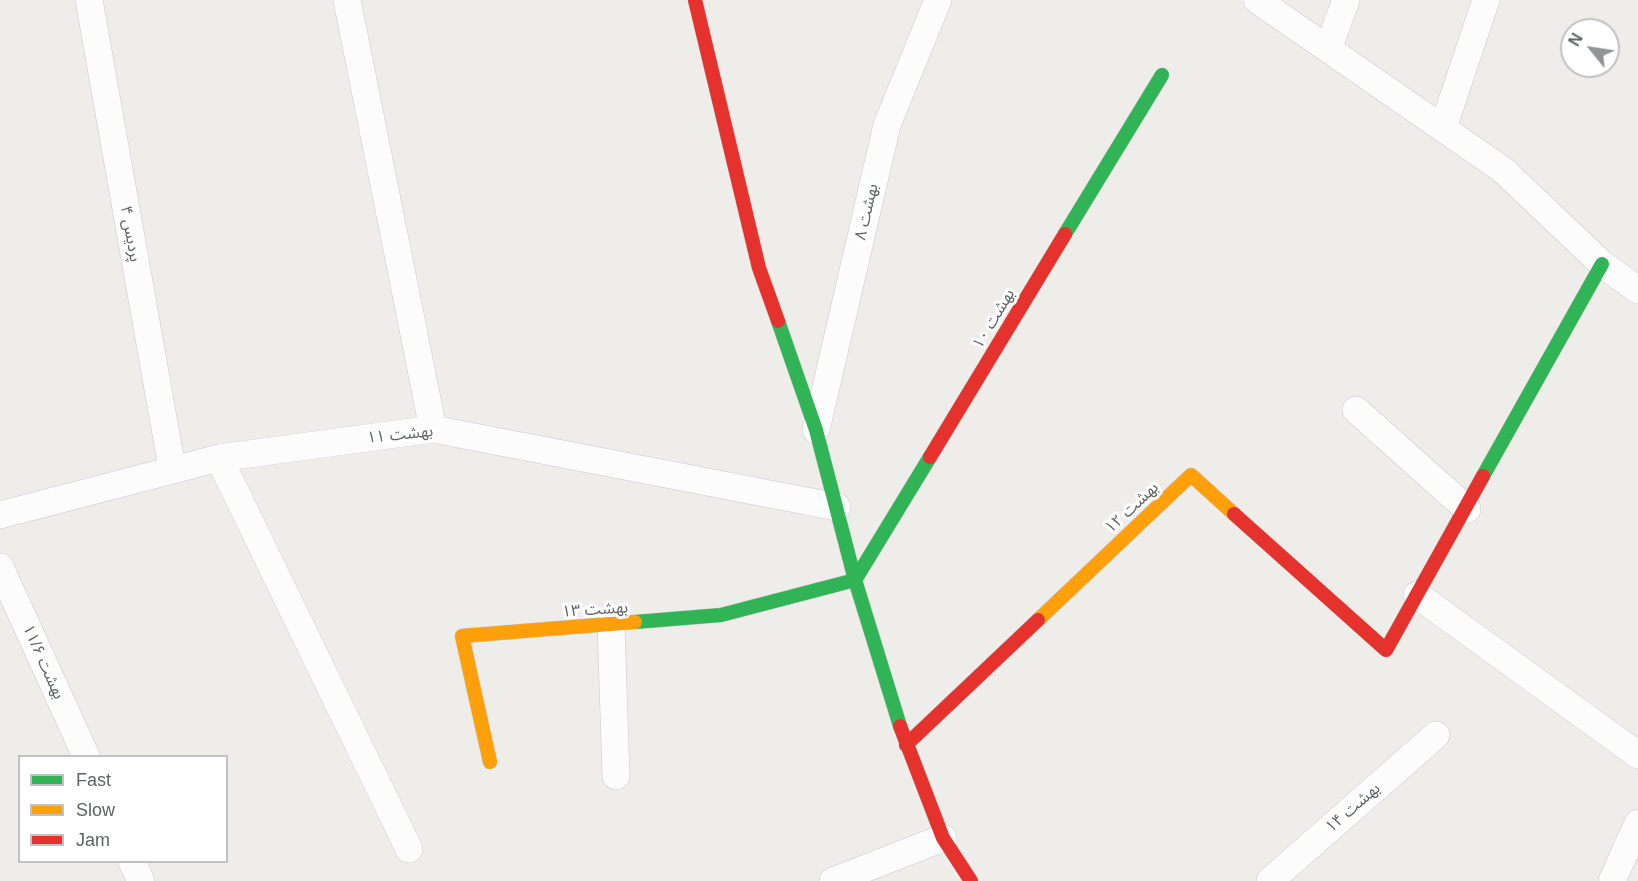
<!DOCTYPE html>
<html>
<head>
<meta charset="utf-8">
<style>
	body { margin:0 }
	#map { position:relative; width:1638px; height:881px; overflow:hidden; background:#eeedea; font-family:Helvetica,sans-serif }
	canvas { display:block }
	.legend { position:absolute; left:18px; top:755px; width:210px; height:108px; box-sizing:border-box; background:#fff; border:2px solid #bfc1c2; margin:0; padding:8px 10px; list-style:none; font-size:18px; color:#5f6367 }
	.legend li { display:flex; align-items:center; gap:12px; height:30px }
	.legend b { width:30px; border:2px solid #bfc1c2 }
	.north { position:absolute; left:1560px; top:18px; width:60px; height:60px; box-sizing:border-box; background:#fff; border:2px solid #bfc1c2; border-radius:50%; rotate:300deg; font-size:16px; font-weight:700; line-height:24px; text-align:center; color:#5f6367 }
	.north::after { content:''; display:block; margin:auto; width:21px; height:27px; background:#919395; clip-path:polygon(50% 0,100% 100%,50% 72%,0 100%) }
</style>
</head>
<body>
<div id="map">
<canvas width="1638" height="881"></canvas>
<ul class="legend">
<li><b style="height:8px;background:#30b455"></b>Fast</li>
<li><b style="height:8px;background:#ff9f0a"></b>Slow</li>
<li><b style="height:8px;background:#e5322d"></b>Jam</li>
</ul>
<div class="north">N</div>
</div>
<script>
const c = document.querySelector('canvas').getContext('2d');
c.lineJoin = 'round';
const poly = rows => new Path2D(rows.map(r => 'M' + r).join(''));
function trace(path, color, width, dash) { c.strokeStyle = color; c.lineWidth = width; c.lineCap = dash ? 'butt' : 'round'; c.setLineDash(dash || []); c.stroke(path); }
function label(font, color, halo, rows, align = 'center') {
  c.font = font + ' Helvetica,"Noto Sans Arabic",sans-serif'; c.lineWidth = 6; c.setLineDash([]); c.textBaseline = 'middle'; c.strokeStyle = halo; c.fillStyle = color; for (const [text, x, y, turn = 0] of rows) {
    c.save(); c.translate(x, y); c.rotate((+turn || 0) * Math.PI / 180); c.textAlign = isNaN(turn) ? turn : align; if (halo) c.strokeText(text, 0, 0); c.fillText(text, 0, 0); c.restore();
  }
}
const street = poly([
	[89,0,172,468],
	[347,0,433,429],
	[1257,0,1503,170,1602,264,1638,290],
	[1328,49,1346,0],
	[1443,128,1486,0],
	[1356,410,1467,509],
	[816,430,887,125,938,0],
	[219,458,409,849],
	[0,515,219,458,433,429,837,507],
	[0,567,86,756],
	[1417,595,1638,755],
	[611,625,616,776],
	[132,862,141,881],
	[833,881,943,838],
	[1270,881,1436,735],
	[1612,881,1638,823]
]);
const fast = poly([
	[1065,234,1162,75],
	[778,321,816,430,855,580,900,726],
	[1483,476,1602,264],
	[635,622,721,615,855,580,930,457]
]);
const slow = poly([
	[1038,620,1191,475,1234,514],
	[490,762,462,636,635,622]
]);
const jam = poly([
	[695,0,759,268,778,321],
	[930,457,1065,234],
	[1234,514,1386,650,1483,476],
	[900,726,943,838,971,881],
	[906,745,1038,620]
]);
const streetNames = [
	["بهشت ۸",867,212,-77],
	["پردیس ۴",130,234,80],
	["بهشت ۱۰",994,319,-59],
	["بهشت ۱۱",400,435,-6],
	["بهشت ۱۲",1132,508,-43],
	["بهشت ۱۳",595,610,-4],
	["بهشت ۱۱/۶",43,662,66],
	["بهشت ۱۴",1353,808,-41]
];
trace(street, '#c9c9c9', 28);
trace(fast, '#cbcbcb', 15);
trace(slow, '#cbcbcb', 15);
trace(jam, '#cbcbcb', 15);
trace(street, '#fcfcfc', 27);
trace(fast, '#30b455', 14);
trace(slow, '#ff9f0a', 14);
trace(jam, '#e5322d', 14);
label('16px', '#5f6367', '#fff', streetNames);
</script>
</body>
</html>
